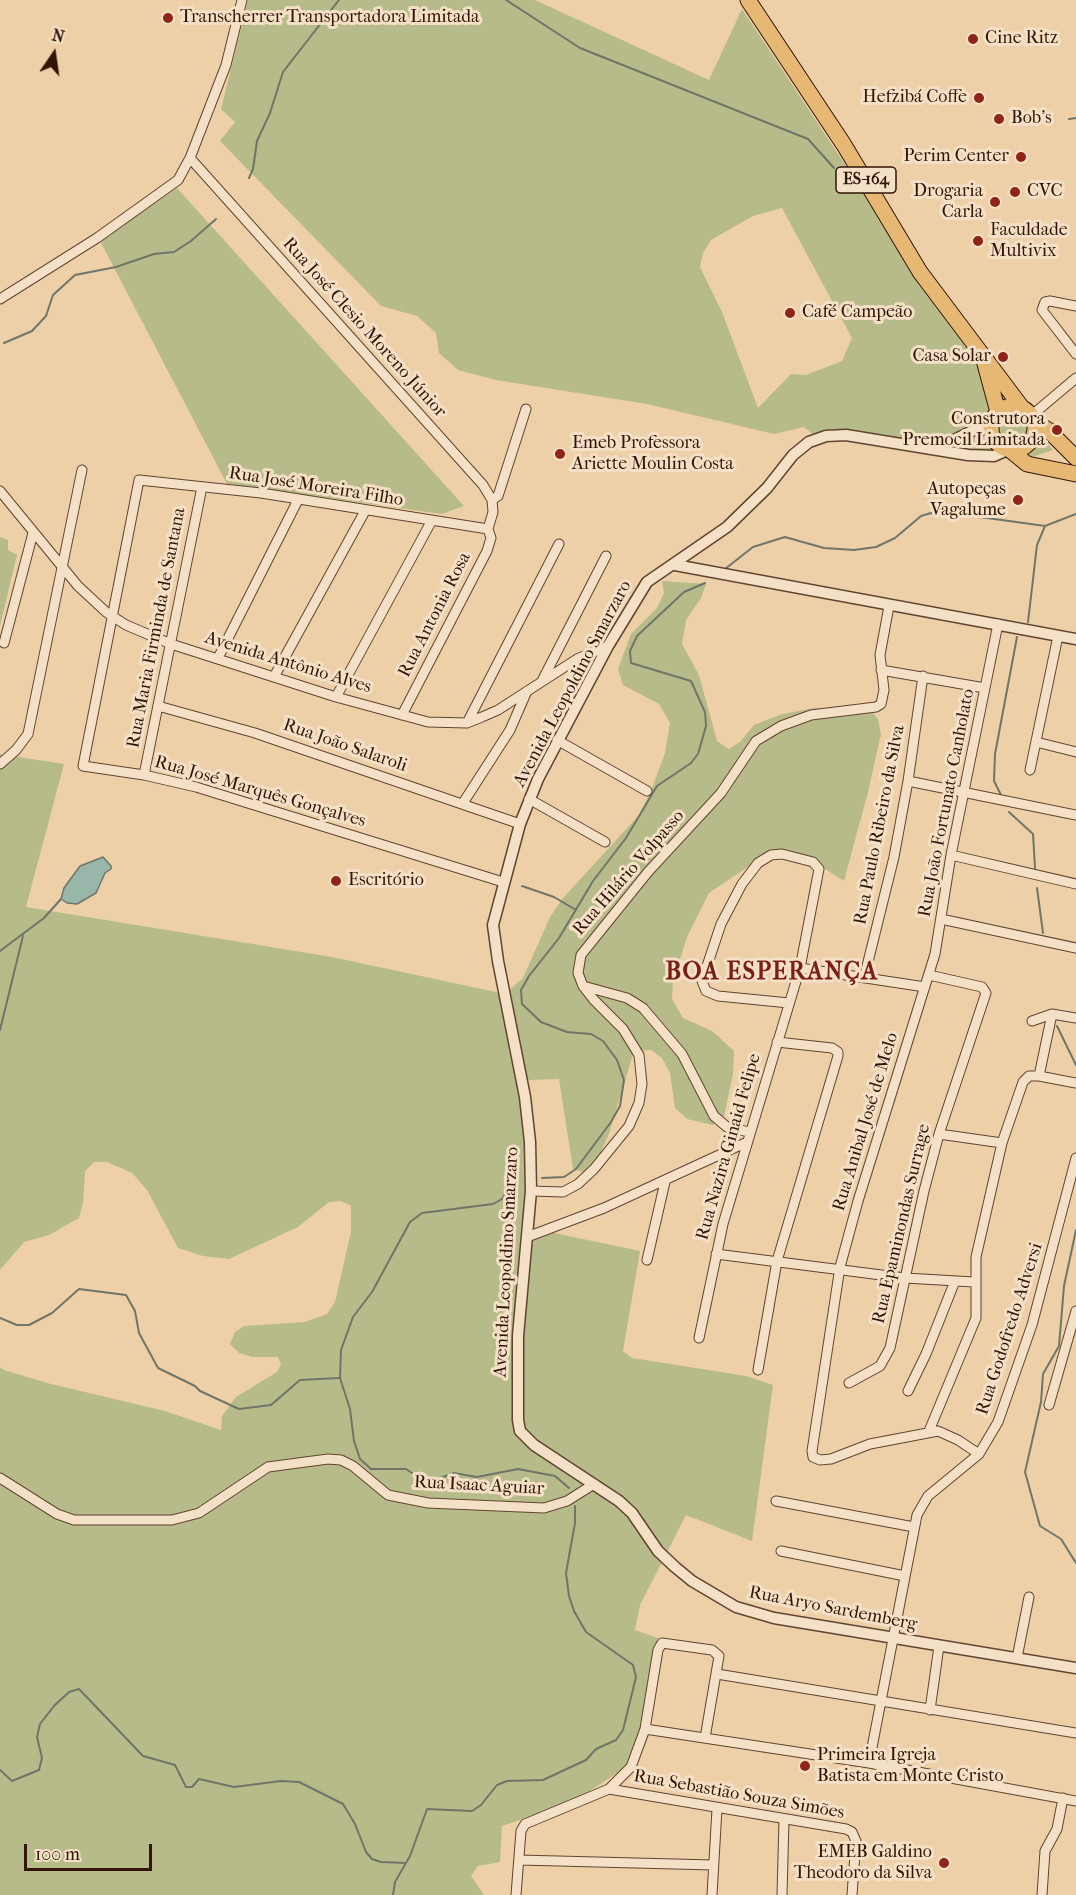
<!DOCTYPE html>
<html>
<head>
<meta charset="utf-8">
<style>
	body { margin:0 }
	#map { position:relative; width:1076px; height:1895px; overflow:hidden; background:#eed0a8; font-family:"IM FELL French Canon",serif }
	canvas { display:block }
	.north { position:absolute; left:24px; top:24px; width:60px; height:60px; -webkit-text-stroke:4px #f4e0c6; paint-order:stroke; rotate:13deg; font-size:16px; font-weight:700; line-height:24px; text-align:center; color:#311507 }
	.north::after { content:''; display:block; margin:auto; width:21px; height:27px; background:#311507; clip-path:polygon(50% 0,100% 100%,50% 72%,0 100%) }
	.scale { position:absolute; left:24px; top:1844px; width:128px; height:27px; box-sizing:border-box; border:3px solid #311507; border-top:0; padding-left:8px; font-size:18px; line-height:21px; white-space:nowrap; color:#311507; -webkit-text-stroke:4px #f4e0c6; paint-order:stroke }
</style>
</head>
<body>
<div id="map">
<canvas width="1076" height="1895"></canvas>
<div class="north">N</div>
<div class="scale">100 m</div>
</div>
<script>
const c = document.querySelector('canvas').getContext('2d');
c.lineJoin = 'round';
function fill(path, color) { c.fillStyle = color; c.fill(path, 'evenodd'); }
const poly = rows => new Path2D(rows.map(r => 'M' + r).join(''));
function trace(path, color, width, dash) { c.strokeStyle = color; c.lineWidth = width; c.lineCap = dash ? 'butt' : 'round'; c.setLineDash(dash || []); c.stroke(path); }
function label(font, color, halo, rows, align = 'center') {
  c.font = font + ' "IM FELL French Canon",serif'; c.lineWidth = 6; c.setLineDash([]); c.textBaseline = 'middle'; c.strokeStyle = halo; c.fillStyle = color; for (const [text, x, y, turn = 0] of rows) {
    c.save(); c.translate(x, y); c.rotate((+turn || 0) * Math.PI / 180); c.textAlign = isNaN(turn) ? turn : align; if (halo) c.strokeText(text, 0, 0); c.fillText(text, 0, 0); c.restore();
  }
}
const green = poly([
	[248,0,535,0,709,80,742,9,954,329,1006,397,1053,450,1020,461,960,451,815,436,804,427,774,434,647,404,496,380,458,370,439,353,436,333,417,316,381,306,220,141,235,122,221,109],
	[782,208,852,338,842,361,806,375,791,374,758,408,722,312,700,267,703,253,711,240,753,216],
	[177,188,464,506,442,514,227,484,100,241],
	[0,537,8,540,8,550,17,555,0,626],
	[662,581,706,584,701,598,686,620,682,644,699,675,717,741,729,749,740,742,754,725,782,714,815,708,870,710,878,719,881,734,868,792,844,881,808,858,773,850,709,893,687,937,673,981,672,999,683,1018,712,1031,734,1051,733,1074,724,1116,713,1125,687,1119,675,1108,670,1073,662,1058,651,1050,634,1051,609,1134,594,1167,587,1173,573,1169,559,1079,527,1080,526,1227,640,1251,623,1351,632,1358,746,1376,773,1385,752,1541,686,1515,640,1605,635,1630,658,1638,646,1720,628,1766,571,1803,502,1826,500,1862,478,1866,471,1876,484,1895,0,1895,0,1367,4,1370,47,1383,165,1411,221,1430,222,1416,236,1397,277,1372,281,1364,278,1357,252,1357,239,1353,230,1344,235,1332,244,1326,305,1322,327,1314,335,1302,351,1232,351,1206,341,1201,329,1202,298,1227,229,1259,203,1256,178,1248,147,1190,132,1173,107,1162,94,1162,85,1171,83,1203,79,1218,49,1235,24,1242,0,1270,0,754,64,764,26,907,332,957,505,994,523,978,550,917,563,898,639,815,651,791,665,753,670,723,659,704,623,685,618,669,631,634,657,608,664,593]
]);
const water = poly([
	[103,857,111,866,111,869,105,873,96,893,77,904,67,903,61,899,64,888,80,866,103,857]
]);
const stream = poly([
	[506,0,580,48,808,139,834,168],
	[1069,119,1076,118],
	[249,178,253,169,257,141,270,113,283,72,339,0],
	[4,343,32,331,46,316,53,295,75,275,116,267,154,254,174,252,191,241,216,219],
	[725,569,753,547,785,537,824,548,854,550,876,547,895,538,921,516,931,513,980,517,1045,526,1076,514],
	[1028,622,1037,545,1045,526],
	[1001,795,994,781,995,754,1017,637],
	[1009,812,1033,834,1035,868],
	[522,886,554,897,576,910],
	[1037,888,1043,933],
	[0,951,44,918,61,899],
	[1057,1026,1076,1065],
	[0,1030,23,936],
	[542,1178,564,1177,576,1169,611,1122,620,1106,624,1080,617,1060,603,1041,591,1034,567,1032,541,1022,522,1004,521,990,529,976,559,938,593,881,626,838,657,786,691,763,698,754,706,726,705,712,691,681,631,663,630,651,637,636,684,592,705,583],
	[514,1181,502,1199,493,1204,422,1213,410,1222,372,1292,353,1317,341,1350,340,1378,350,1409,354,1441,360,1459,371,1469,406,1469,418,1477,435,1480,454,1473,477,1477,518,1469,555,1476,569,1488],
	[1076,1230,1064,1286,1059,1346,1043,1374,1041,1402,1025,1472,1040,1526,1061,1539,1076,1563],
	[0,1318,17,1325,29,1325,52,1313,79,1289,126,1295,135,1311,139,1333,158,1368,195,1386,200,1391,239,1409,271,1405,300,1380,339,1378],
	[0,1770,12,1781,39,1770,42,1758,37,1737,40,1724,54,1706,69,1692,79,1689,143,1756,175,1765,186,1787,192,1787,199,1779,234,1787,281,1781,299,1782,343,1804,355,1824,366,1852,372,1859,381,1862,406,1863],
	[393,1895,395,1882,410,1856,427,1809,472,1811,481,1805,497,1785,507,1781,543,1780,586,1760,596,1749,616,1740,623,1730,636,1677,633,1665,586,1632,574,1611,569,1596,566,1573,575,1523,575,1506]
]);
const minor = poly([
	[190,158,483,485,492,500,493,512,488,529],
	[0,299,97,238,178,180,190,158,226,65,242,0],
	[1076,306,1050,301,1045,302,1042,310,1076,354],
	[1031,416,1076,378],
	[0,491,78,586,106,612,126,625,171,644,336,697,428,722,467,723,482,717,498,710,577,659,608,646],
	[492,500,498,496,526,409],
	[488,529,261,493,139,480,83,766,144,775,196,787,503,882],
	[4,643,33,533],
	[218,658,298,500],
	[881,670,985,688],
	[275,675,365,511],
	[543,679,606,556],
	[336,697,431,522],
	[158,706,255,733,520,824],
	[402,715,487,551,491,538,488,529],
	[467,723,559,544],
	[557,740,647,791],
	[1036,742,1076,752],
	[0,764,16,750,28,734,82,470],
	[1030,770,1058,636],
	[144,775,202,487],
	[908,781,1076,815],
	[529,799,605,842],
	[463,803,510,730,527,691],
	[951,855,1076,884],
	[941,919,1076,948],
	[800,968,925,987],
	[864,978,894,857,908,781,923,676],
	[583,986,627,998,643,1008,682,1054,714,1116,727,1127,749,1132],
	[1032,1021,1052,1014,1076,1018],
	[1039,1076,1052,1014],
	[939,1134,1002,1143],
	[531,1191,563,1192,578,1184,594,1169,629,1126,639,1103,642,1084,639,1055,623,1029,594,1000,583,986,578,973,581,955,648,872,721,793,756,741,781,726,811,715,876,707,881,704,884,690,880,655,889,606],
	[527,1237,604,1208,745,1143],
	[716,1254,905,1278,974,1282],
	[647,1260,665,1182],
	[699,1338,723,1224,800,968,819,869,813,862,782,854,771,855,758,863,742,884,721,924,702,981,706,991,718,996,789,1003],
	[758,1370,777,1261,838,1056,838,1052,832,1048,777,1042],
	[849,1383,880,1366,890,1348,924,1191,939,1134,986,993,982,987,929,975],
	[908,1391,926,1354,955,1281],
	[1049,1405,1076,1311],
	[929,1431,976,1318,976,1257,1002,1143,1023,1082,1029,1076,1039,1076,1076,1083],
	[979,1454,958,1440,938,1431,870,1444,831,1459,820,1460,813,1457,812,1451,840,1267,858,1201,935,954,951,855,998,624],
	[0,1478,57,1514,74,1520,172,1520,199,1513,268,1467,328,1459,341,1460,353,1466,388,1495,428,1503,544,1508,567,1501,594,1484],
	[776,1501,914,1527],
	[781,1551,905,1576],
	[1017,1658,1029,1597],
	[717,1674,1076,1733],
	[930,1710,939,1646],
	[645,1729,869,1763,1076,1801],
	[869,1763,917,1515,928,1496,979,1454,998,1422,1032,1325,1076,1158],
	[609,1789,846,1829,852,1832,856,1841,852,1895],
	[519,1860,713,1865],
	[516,1895,521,1831,525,1824,609,1789,631,1767,645,1729,658,1650,662,1643,712,1650,719,1656,705,1738],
	[712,1895,717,1809],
	[782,1895,784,1820],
	[1042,1895,1045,1851,1057,1829,1063,1798]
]);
const tertiary = poly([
	[936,449,992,421],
	[1007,450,994,456,968,455,846,435,826,436,809,442,793,455,767,488,727,527,647,582,608,646,538,779,520,824,493,925,498,961,525,1097,530,1142,531,1191,518,1336,518,1420,520,1431,534,1445,619,1501,632,1513,658,1551,675,1567,692,1581,736,1607,774,1618,1076,1668],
	[675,565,1076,639]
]);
const trunk = poly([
	[748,0,844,145,920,272,1023,409],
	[985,364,998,412],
	'991 428a22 22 0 1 1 44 0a22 22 0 1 1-44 0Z',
	[1033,421,1048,430,1076,458],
	[1010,450,1027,464,1076,474]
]);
const markers = [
	[168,18,6,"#8f2418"],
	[973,39,6,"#8f2418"],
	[979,98,6,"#8f2418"],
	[999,119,6,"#8f2418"],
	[1021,157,6,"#8f2418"],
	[1015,192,6,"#8f2418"],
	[995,202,6,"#8f2418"],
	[978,241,6,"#8f2418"],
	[790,313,6,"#8f2418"],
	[1003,357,6,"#8f2418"],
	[1057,430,6,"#8f2418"],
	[560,454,6,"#8f2418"],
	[1018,500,6,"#8f2418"],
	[336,881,6,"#8f2418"],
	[805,1766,6,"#8f2418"],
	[944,1863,6,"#8f2418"]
];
const shields = [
	[866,180,60]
];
const shieldNames = [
	["ES-164",866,180]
];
const poiNames = [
	["Transcherrer Transportadora Limitada",180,18],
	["Cine Ritz",985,39],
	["Hefzibá Coffe",967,98,"right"],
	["Bob's",1011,119],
	["Perim Center",1009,157,"right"],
	["Drogaria",983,192,"right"],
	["Carla",983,213,"right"],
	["CVC",1027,192],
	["Faculdade",990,231],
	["Multivix",990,252],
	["Café Campeão",802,313],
	["Casa Solar",991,357,"right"],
	["Construtora",1045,420,"right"],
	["Premocil Limitada",1045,441,"right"],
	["Emeb Professora",572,444],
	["Ariette Moulin Costa",572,465],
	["Autopeças",1006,490,"right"],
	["Vagalume",1006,511,"right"],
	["Escritório",348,881],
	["Primeira Igreja",817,1756],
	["Batista em Monte Cristo",817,1777],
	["EMEB Galdino",932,1853,"right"],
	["Theodoro da Silva",932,1874,"right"]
];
const streetNames = [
	["Rua José Clesio Moreno Júnior",364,328,48],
	["Rua José Moreira Filho",316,487,9],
	["Rua Antonia Rosa",435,615,-63],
	["Rua Maria Firminda de Santana",157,628,-79],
	["Avenida Antônio Alves",288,663,17],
	["Avenida Leopoldino Smarzaro",573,684,-62],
	["Rua João Salaroli",345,746,19],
	["Rua José Marquês Gonçalves",260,792,16],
	["Rua João Fortunato Canholato",947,803,-79],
	["Rua Paulo Ribeiro da Silva",880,825,-79],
	["Rua Hilário Volpasso",629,873,-49],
	["Rua Anibal José de Melo",866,1122,-73],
	["Rua Nazira Ginaid Felipe",729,1147,-74],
	["Rua Epaminondas Surrage",902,1224,-77],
	["Avenida Leopoldino Smarzaro",507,1262,-87],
	["Rua Godofredo Adversi",1010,1329,-72],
	["Rua Isaac Aguiar",479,1486,3],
	["Rua Aryo Sardemberg",833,1609,11],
	["Rua Sebastião Souza Simões",739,1795,10]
];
const districtNames = [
	["BOA ESPERANÇA",772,973]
];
fill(green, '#b7bb89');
fill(water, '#99b6aa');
trace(water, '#6f7669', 1.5);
trace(stream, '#6f7669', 2);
trace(minor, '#60442f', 11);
trace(tertiary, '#60442f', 13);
trace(trunk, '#311507', 17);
trace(minor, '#f4e0c6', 9);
trace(tertiary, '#f4e0c6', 10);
trace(trunk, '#e7b874', 15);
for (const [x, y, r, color] of markers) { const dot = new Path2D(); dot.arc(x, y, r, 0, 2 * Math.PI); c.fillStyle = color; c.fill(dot); trace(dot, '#f4e0c6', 2); }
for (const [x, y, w] of shields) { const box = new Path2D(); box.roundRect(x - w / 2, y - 13, w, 26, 4.5); c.fillStyle = '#f4e0c6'; c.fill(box); trace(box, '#311507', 1.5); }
label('bold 16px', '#311507', null, shieldNames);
label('18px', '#311507', '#f4e0c6', poiNames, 'left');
label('18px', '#311507', '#f4e0c6', streetNames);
c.letterSpacing = '1.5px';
label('bold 24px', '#7a1f14', '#f4e0c6', districtNames);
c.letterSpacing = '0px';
</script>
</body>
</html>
